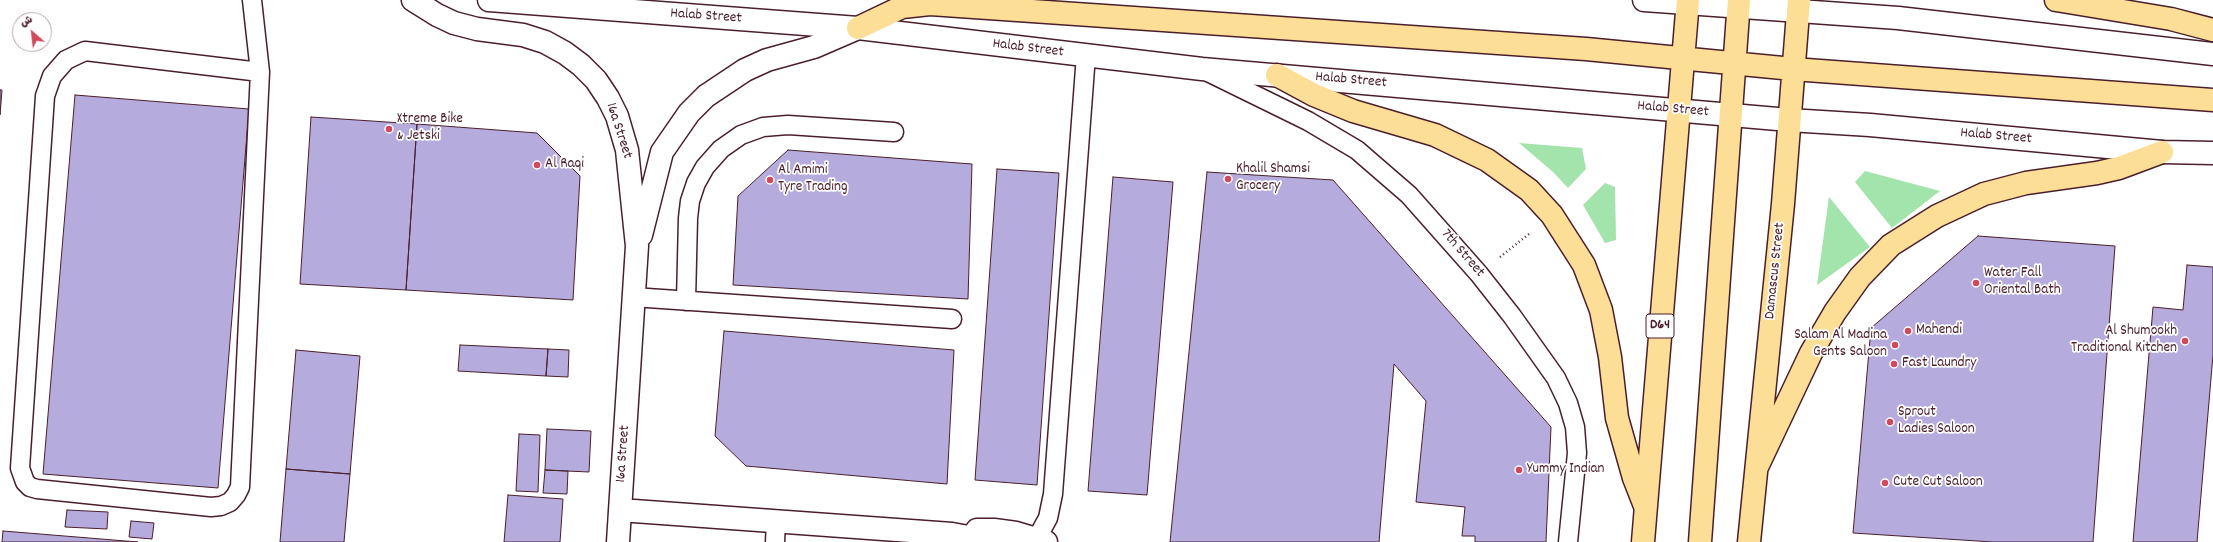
<!DOCTYPE html>
<html>
<head>
<meta charset="utf-8">
<style>
	body { margin:0 }
	#map { position:relative; width:2213px; height:542px; overflow:hidden; background:#fff; font-family:Dekko,"Playpen Sans Arabic",sans-serif }
	canvas { display:block }
	.north { position:absolute; left:12px; top:12px; width:40px; height:40px; box-sizing:border-box; background:#fff; border:1px solid #b7a5aa; border-radius:50%; rotate:332deg; font-size:11px; font-weight:700; line-height:16px; text-align:center; color:#4a1f2b }
	.north::after { content:''; display:block; margin:auto; width:14px; height:18px; background:#d1495b; clip-path:polygon(50% 0,100% 100%,50% 72%,0 100%) }
</style>
</head>
<body>
<div id="map">
<canvas width="2213" height="542"></canvas>
<div class="north">ش</div>
</div>
<script>
const c = document.querySelector('canvas').getContext('2d');
c.lineJoin = 'round';
function fill(path, color) { c.fillStyle = color; c.fill(path, 'evenodd'); }
const poly = rows => new Path2D(rows.map(r => 'M' + r).join(''));
function trace(path, color, width, dash) { c.strokeStyle = color; c.lineWidth = width; c.lineCap = dash ? 'butt' : 'round'; c.setLineDash(dash || []); c.stroke(path); }
function label(font, color, halo, rows, align = 'center') {
  c.font = font + ' Dekko,sans-serif'; c.lineWidth = 3.5; c.setLineDash([]); c.textBaseline = 'middle'; c.strokeStyle = halo; c.fillStyle = color; for (const [text, x, y, turn = 0] of rows) {
    c.save(); c.translate(x, y); c.rotate((+turn || 0) * Math.PI / 180); c.textAlign = isNaN(turn) ? turn : align; if (halo) c.strokeText(text, 0, 0); c.fillText(text, 0, 0); c.restore();
  }
}
const green = poly([
	[1519,143,1582,148,1586,169,1568,188,1553,172],
	[1865,171,1940,191,1892,228,1855,182],
	[1605,183,1615,187,1616,240,1605,243,1583,205],
	[1829,197,1870,247,1817,285]
]);
const building = poly([
	[0,90,2,90,0,115,0,90],
	[75,95,249,109,218,488,43,474,75,95],
	[311,117,417,124,406,290,300,284,311,117],
	[417,124,537,133,580,176,573,300,406,290,417,124],
	[788,150,972,164,968,299,733,285,738,196,788,150],
	[997,169,1059,173,1037,485,975,480,997,169],
	[1207,172,1333,180,1551,427,1546,542,1475,542,1475,536,1462,536,1465,507,1416,502,1426,401,1394,364,1379,542,1170,542,1207,172],
	[1113,177,1173,182,1147,495,1088,491,1113,177],
	[1978,236,2115,246,2093,542,1993,542,1853,533,1871,328,1978,236],
	[2187,265,2213,267,2213,355,2197,542,2133,542,2153,307,2183,310,2187,265],
	[724,331,954,350,947,484,746,466,715,436,724,331],
	[460,345,548,349,546,376,458,371,460,345],
	[548,349,569,350,568,377,546,376,548,349],
	[296,350,360,356,350,474,286,469,296,350],
	[547,429,591,431,589,472,545,470,547,429],
	[519,434,540,435,538,492,516,491,519,434],
	[286,469,350,474,344,542,280,542,286,469],
	[545,470,568,471,567,494,543,493,545,470],
	[508,495,563,499,560,542,504,542,508,495],
	[67,510,108,512,107,529,65,527,67,510],
	[131,521,154,523,152,539,129,537,131,521],
	[3,531,138,542,2,542,3,531]
]);
const path = poly([
	[1500,257,1529,234]
]);
const service = poly([
	[252,0,260,72,240,487,236,495,230,502,221,506,211,507,37,489,30,487,25,482,20,468,45,96,52,76,66,60,85,51,260,72],
	[1208,72,1308,121,1357,150,1409,195,1479,274,1512,316,1556,378,1568,403,1575,427,1577,453,1568,542],
	[633,297,952,319],
	[686,301,688,218,690,201,696,183,705,167,721,149,741,135,763,127,788,125,894,132],
	[1037,538,1048,518,1053,494,1086,55],
	[775,542,776,521]
]);
const minor = poly([
	[413,0,437,15,454,23,477,29,523,35,545,42,565,53,581,65,596,80,608,98,617,116,627,150,637,246,618,542],
	[641,235,662,152,689,113,706,96,745,70,767,60,814,47,858,28],
	[620,510,952,534,995,542],
	[977,530,994,530,1016,533,1046,542]
]);
const tertiary = poly([
	[489,0,858,28,1202,69,1789,120,1870,125,2162,152,2213,153],
	[1644,0,1898,18,2213,54]
]);
const primary = poly([
	[2056,0,2171,19,2213,30],
	[858,28,902,7,930,4,1586,49,1793,69,2213,100],
	[1277,75,1314,95,1353,111,1435,135,1487,160,1529,190,1552,215,1584,265,1601,310,1610,357,1617,418,1634,478,1645,506],
	[1757,467,1811,353,1835,312,1860,277,1891,245,1937,216,1984,194,2026,183,2097,173,2119,168,2162,152],
	[1643,542,1688,0],
	[1700,542,1739,0],
	[1749,542,1783,204,1799,0]
]);
const markers = [
	[389,129,4,"#d1495b"],
	[537,165,4,"#d1495b"],
	[1228,179,4,"#d1495b"],
	[770,180,4,"#d1495b"],
	[1976,283,4,"#d1495b"],
	[1908,331,4,"#d1495b"],
	[2185,341,4,"#d1495b"],
	[1895,345,4,"#d1495b"],
	[1894,364,4,"#d1495b"],
	[1890,422,4,"#d1495b"],
	[1519,470,4,"#d1495b"],
	[1885,483,4,"#d1495b"]
];
const shields = [
	[1660,326,28]
];
const shieldNames = [
	["D64",1660,326]
];
const streetNames = [
	["Halab Street",706,17,4],
	["Halab Street",1028,49,7],
	["Halab Street",1351,81,5],
	["Halab Street",1673,110,5],
	["16a Street",618,131,72],
	["Halab Street",1996,137,5],
	["7th Street",1462,254,49],
	["Damascus Street",1776,271,-84],
	["16a Street",624,454,-86]
];
const poiNames = [
	["Xtreme Bike",397,120],
	["& Jetski",397,137],
	["Al Raqi",545,165],
	["Khalil Shamsi",1236,170],
	["Grocery",1236,187],
	["Al Amimi",778,171],
	["Tyre Trading",778,188],
	["Water Fall",1984,274],
	["Oriental Bath",1984,291],
	["Mahendi",1916,331],
	["Al Shumookh",2177,332,"right"],
	["Traditional Kitchen",2177,349,"right"],
	["Salam Al Madina",1887,336,"right"],
	["Gents Saloon",1887,353,"right"],
	["Fast Laundry",1902,364],
	["Sprout",1898,413],
	["Ladies Saloon",1898,430],
	["Yummy Indian",1527,470],
	["Cute Cut Saloon",1893,483]
];
fill(green, '#a3e3ac');
fill(building, '#b5abdc');
trace(building, '#4a1f2b', 1);
trace(service, '#4a1f2b', 21);
trace(minor, '#4a1f2b', 25);
trace(tertiary, '#4a1f2b', 25);
trace(primary, '#4a1f2b', 25);
trace(path, '#4a1f2b', 2.5, [1, 3]);
trace(service, '#fff', 18);
trace(minor, '#fff', 22);
trace(tertiary, '#fff', 22);
trace(primary, '#fcde96', 22);
for (const [x, y, r, color] of markers) { const dot = new Path2D(); dot.arc(x, y, r, 0, 2 * Math.PI); c.fillStyle = color; c.fill(dot); trace(dot, '#fff', 1.5); }
for (const [x, y, w] of shields) { const box = new Path2D(); box.roundRect(x - w / 2, y - 12, w, 24, 3); c.fillStyle = '#fff'; c.fill(box); trace(box, '#4a1f2b', 1); }
label('bold 14px', '#4a1f2b', null, shieldNames);
label('15px', '#4a1f2b', '#fff', streetNames);
label('15px', '#4a1f2b', '#fff', poiNames, 'left');
</script>
</body>
</html>
